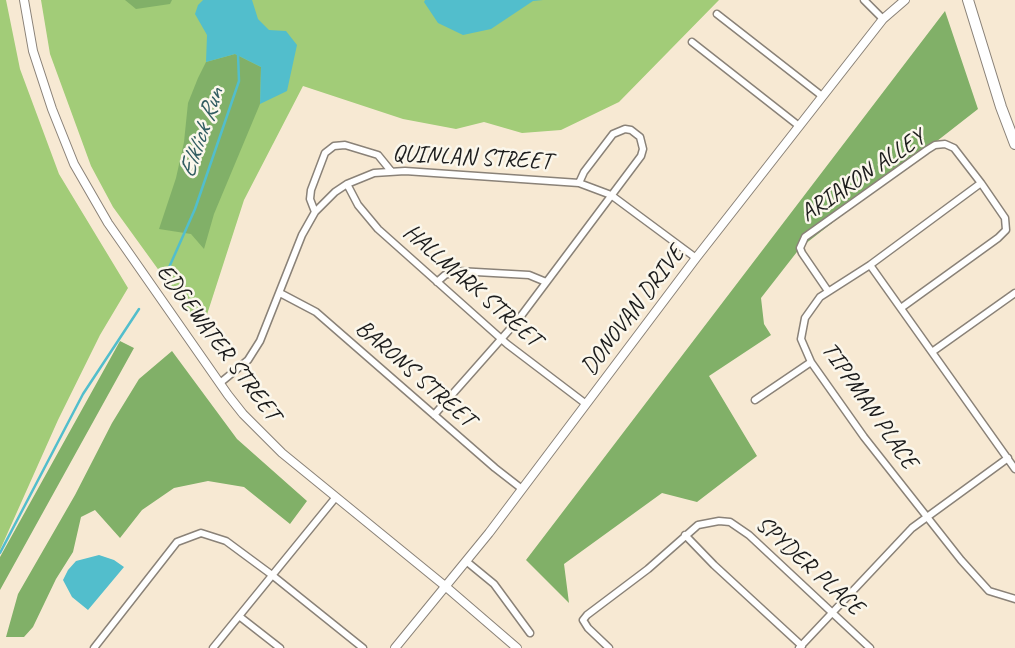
<!DOCTYPE html>
<html>
<head>
<meta charset="utf-8">
<style>
	body { margin:0 }
	canvas { display:block; background:#f7e9d3 }
</style>
</head>
<body>
<canvas width="1015" height="648"></canvas>
<script>
const c = document.querySelector('canvas').getContext('2d');
c.lineJoin = 'round';
function fill(path, color) { c.fillStyle = color; c.fill(path, 'evenodd'); }
const poly = rows => new Path2D(rows.map(r => 'M' + r).join(''));
function trace(path, color, width, dash) { c.strokeStyle = color; c.lineWidth = width; c.lineCap = dash ? 'butt' : 'round'; c.setLineDash(dash || []); c.stroke(path); }
function label(font, color, halo, rows, align = 'center') {
  c.font = font + ' Caveat,sans-serif'; c.lineWidth = 5; c.setLineDash([]); c.textBaseline = 'middle'; c.strokeStyle = halo; c.fillStyle = color; for (const [text, x, y, turn = 0] of rows) {
    c.save(); c.translate(x, y); c.rotate((+turn || 0) * Math.PI / 180); c.textAlign = isNaN(turn) ? turn : align; if (halo) c.strokeText(text, 0, 0); c.fillText(text, 0, 0); c.restore();
  }
}
const green = poly([
	[0,0,6,0,20,69,59,174,128,288,100,335,58,420,0,550],
	[41,0,719,0,619,102,561,130,522,133,484,122,456,129,403,119,303,86,244,200,202,330,113,207,91,166,50,54]
]);
const forest = poly([
	[125,0,172,0,170,4,136,9],
	[945,11,978,109,800,248,761,298,764,324,771,335,709,376,757,456,697,502,662,493,564,564,569,603,526,560],
	[235,54,261,67,260,104,214,214,204,249,191,234,159,229,176,178,184,142,188,103,198,78,206,62],
	[120,341,134,348,0,590,0,557],
	[172,351,237,439,307,501,290,524,244,487,208,481,174,488,142,510,120,538,95,510,81,517,73,552,56,579,33,627,24,637,6,637,18,594,75,495,112,423,139,379]
]);
const water = poly([
	[203,0,252,0,258,19,269,30,286,31,297,45,287,91,260,104,261,67,235,54,206,62,207,35,195,14,198,5],
	[425,0,543,0,533,1,491,29,463,35,438,23,424,2],
	[99,555,114,560,124,567,88,610,72,597,63,580,68,570,76,561]
]);
const stream = poly([
	[167,272,195,209,239,81,238,54],
	[0,553,83,394,139,309]
]);
const minor = poly([
	[864,0,883,19],
	[717,14,822,96],
	[692,42,799,126],
	[981,183,870,265,820,297,805,318,801,339,811,362,864,437,961,560,989,591,1015,599],
	[347,184,358,205,378,229,507,344,586,404],
	[315,212,310,199,311,190,325,153,334,146,345,145,378,155,391,171],
	[870,265,1015,469],
	[437,282,445,275,458,271,529,275,546,282],
	[828,291,802,253,800,248,805,237,927,150,935,145,945,144,954,148,981,183,1005,218,1006,230,998,238,901,308],
	[280,293,316,312,495,468,522,489],
	[932,352,1015,293],
	[220,383,248,360,260,341,302,235,315,212,335,192,347,184,374,173,405,171,579,183,611,195,696,258],
	[755,400,811,362],
	[434,415,518,320,641,156,643,149,640,137,631,130,625,129,613,134,584,172,579,183],
	[685,535,714,565,802,646],
	[466,561,494,584,530,633],
	[239,616,280,648],
	[94,648,177,542,201,533,226,541,272,575,363,648],
	[213,648,336,497],
	[609,648,588,628,583,620,587,615,648,569,698,525,719,521,730,522,749,535,870,648],
	[799,648,912,528,1008,458]
]);
const tertiary = poly([
	[24,0,33,51,52,109,74,164,108,223,228,395,243,414,282,453,445,586,517,648],
	[395,648,489,533,696,258,883,19,905,0]
]);
const primary = poly([
	[968,0,1001,107,1015,144]
]);
const streetNames = [
	["QUINLAN STREET",472,158,3],
	["ARIAKON ALLEY",863,176,-34],
	["HALLMARK STREET",472,286,41],
	["DONOVAN DRIVE",633,311,-53],
	["EDGEWATER STREET",218,343,53],
	["BARONS STREET",415,374,41],
	["TIPPMAN PLACE",869,406,55],
	["SPYDER PLACE",809,566,42]
];
const waterNames = [
	["Elklick Run",202,133,-71]
];
fill(green, '#a2cc78');
fill(forest, '#81b068');
fill(water, '#52becc');
trace(stream, '#52becc', 2.5);
trace(minor, '#8a8278', 9);
trace(tertiary, '#8a8278', 10);
trace(primary, '#8a8278', 12);
trace(minor, '#fff', 6);
trace(tertiary, '#fff', 8);
trace(primary, '#fff', 10);
label('24px', '#1c1c1c', '#fbf7ec', streetNames);
label('italic 25px', '#325d62', '#fbf7ec', waterNames);
</script>
</body>
</html>
